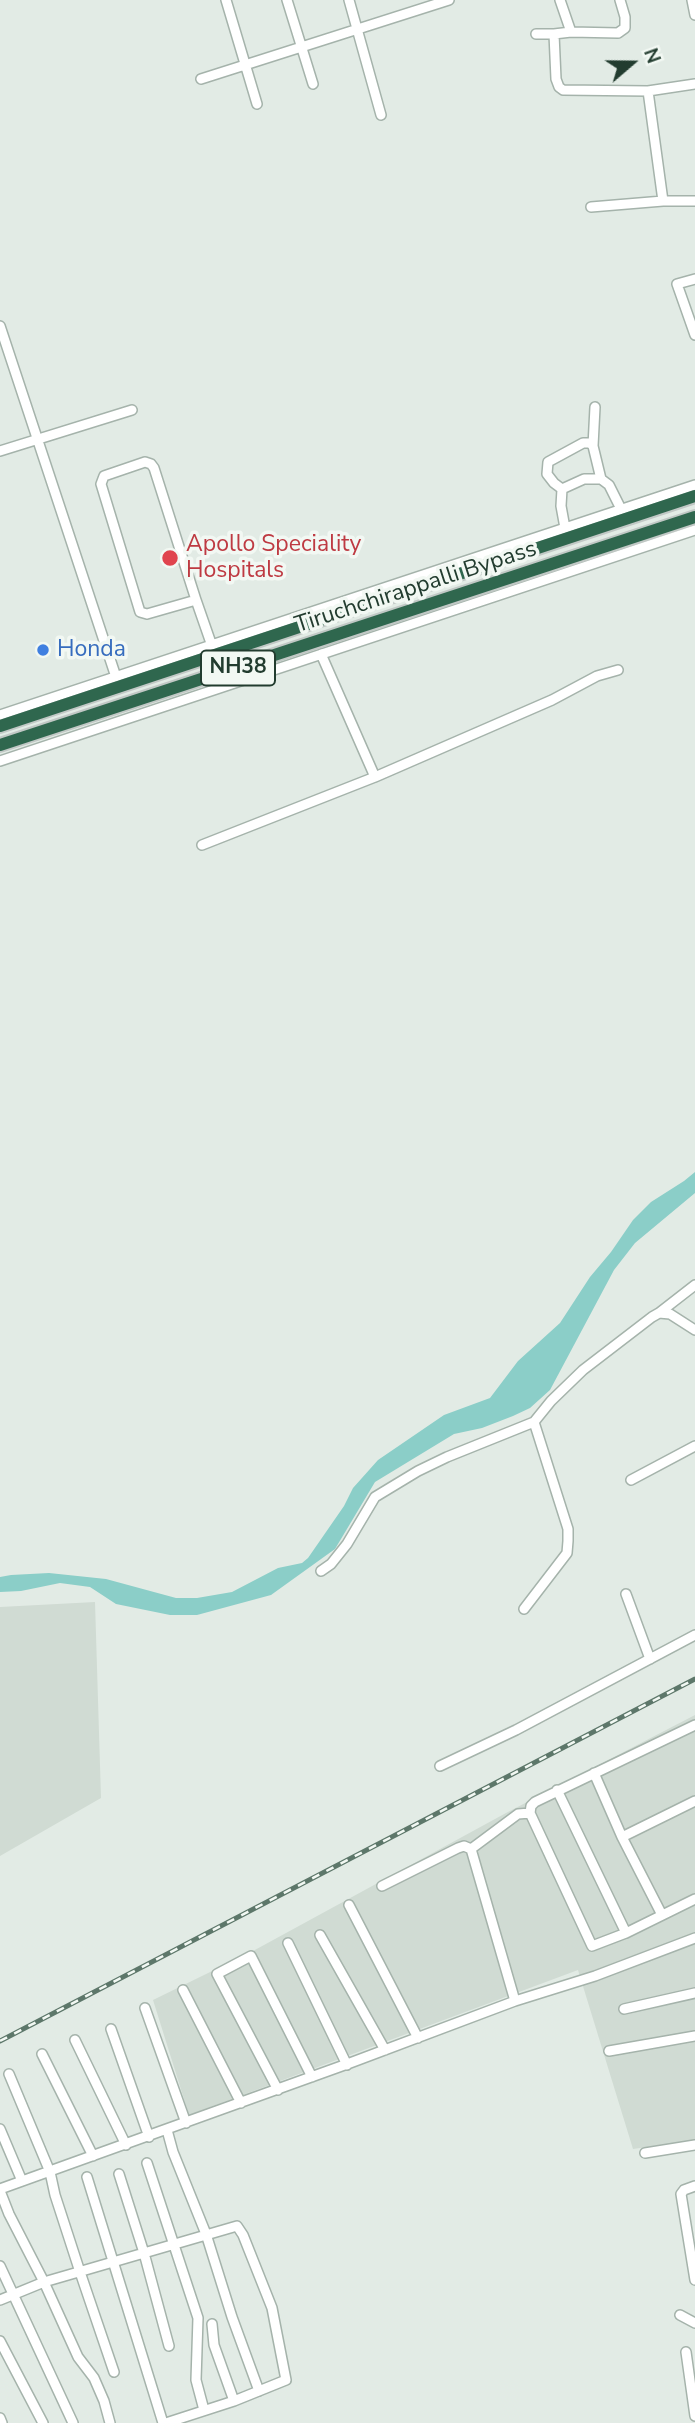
<!DOCTYPE html>
<html>
<head>
<meta charset="utf-8">
<style>
	body { margin:0 }
	#map { position:relative; width:695px; height:2423px; overflow:hidden; background:#e2ebe5; font-family:"Nunito Sans",sans-serif }
	canvas { display:block }
	.north { position:absolute; left:597px; top:28px; width:70px; height:70px; -webkit-text-stroke:5px #f2f8f3; paint-order:stroke; rotate:70deg; font-size:19px; font-weight:700; line-height:28px; text-align:center; color:#223c2f }
	.north::after { content:''; display:block; margin:auto; width:24px; height:32px; background:#223c2f; clip-path:polygon(50% 0,100% 100%,50% 72%,0 100%) }
</style>
</head>
<body>
<div id="map">
<canvas width="695" height="2423"></canvas>
<div class="north">N</div>
</div>
<script>
const c = document.querySelector('canvas').getContext('2d');
c.lineJoin = 'round';
function fill(path, color) { c.fillStyle = color; c.fill(path, 'evenodd'); }
const poly = rows => new Path2D(rows.map(r => 'M' + r).join(''));
function trace(path, color, width, dash) { c.strokeStyle = color; c.lineWidth = width; c.lineCap = dash ? 'butt' : 'round'; c.setLineDash(dash || []); c.stroke(path); }
function label(font, color, halo, rows, align = 'center') {
  c.font = font + ' "Nunito Sans",sans-serif'; c.lineWidth = 7; c.setLineDash([]); c.textBaseline = 'middle'; c.strokeStyle = halo; c.fillStyle = color; for (const [text, x, y, turn = 0] of rows) {
    c.save(); c.translate(x, y); c.rotate((+turn || 0) * Math.PI / 180); c.textAlign = isNaN(turn) ? turn : align; if (halo) c.strokeText(text, 0, 0); c.fillText(text, 0, 0); c.restore();
  }
}
const built = poly([
	[95,1602,101,1798,0,1856,0,1607],
	[695,1715,695,2140,633,2149,578,1970,189,2115,153,2000,253,1951,506,1813]
]);
const water = poly([
	[695,1172,695,1193,635,1243,614,1270,550,1390,530,1408,513,1416,482,1428,454,1434,375,1482,335,1549,271,1595,197,1615,170,1615,116,1604,90,1587,60,1583,21,1591,0,1592,0,1577,11,1575,49,1573,106,1579,176,1598,197,1598,232,1592,278,1568,302,1563,308,1558,344,1506,353,1488,378,1460,444,1415,490,1398,518,1361,560,1323,590,1277,611,1252,633,1220,651,1202,684,1181]
]);
const minor = poly([
	[226,0,257,104],
	[287,0,313,84],
	[349,0,381,115],
	[692,0,695,15],
	[571,32,618,33,625,28,625,17,620,0],
	[536,34,554,34,556,79,559,87,563,90,648,91,695,84],
	[554,34,571,32,560,0],
	[201,79,449,0],
	[648,91,663,201],
	[591,207,663,201,695,201],
	[695,279,677,284,695,335],
	[0,326,116,677],
	[593,446,601,479],
	[0,451,132,410],
	[562,489,554,483,547,474,548,462,583,443,590,443,593,446,595,407],
	[565,528,561,506,562,489,584,479,601,479,609,485,621,509],
	[196,600,154,468,151,464,145,462,104,476,101,484,140,612,147,614,196,600,212,646],
	[321,654,375,777],
	[0,715,695,485],
	[0,761,695,530],
	[202,845,375,777,552,700,597,676,618,670],
	[659,1313,695,1285],
	[631,1480,695,1446],
	[321,1571,331,1564,347,1544,375,1497,418,1471,447,1457,534,1422,551,1401,583,1370,652,1317,659,1313,670,1314,695,1330],
	[626,1594,650,1659],
	[524,1609,567,1553,568,1541,568,1529,534,1422],
	[695,1725,535,1802,531,1806,530,1813,592,1946,626,1933,695,1899],
	[440,1766,516,1730,695,1635],
	[594,1773,622,1837,662,1915],
	[557,1790,626,1933],
	[622,1837,695,1801],
	[471,1849,518,1814,530,1813],
	[382,1886,458,1848,464,1846,471,1849,515,2001],
	[349,1905,418,2038],
	[320,1935,385,2050],
	[288,1943,347,2065],
	[183,1990,241,2103],
	[145,2008,186,2123],
	[624,2009,695,1993],
	[111,2029,149,2137],
	[75,2040,126,2145],
	[609,2051,695,2036],
	[42,2054,93,2156],
	[9,2074,50,2172,55,2195,80,2272,114,2372],
	[278,2090,217,1974,251,1956,312,2077],
	[0,2129,22,2181],
	[167,2130,173,2152,206,2234,232,2317,259,2391],
	[645,2153,695,2145],
	[147,2163,198,2318,196,2380,204,2410],
	[119,2174,144,2253,169,2346],
	[87,2177,163,2423],
	[695,2186,684,2190,681,2194,695,2280],
	[0,2189,350,2063,515,2001,595,1976,695,1938],
	[0,2191,9,2214,44,2282,78,2357,94,2378,104,2401,110,2423],
	[0,2266,73,2423],
	[0,2300,44,2282,237,2226,243,2235,272,2308,286,2380,234,2401,166,2423],
	[680,2315,695,2323],
	[212,2324,214,2345,234,2401],
	[0,2341,43,2423],
	[686,2352,695,2416],
	[0,2418,2,2423]
]);
const highway = poly([
	[0,726,695,496],
	[0,745,695,517]
]);
const rail = poly([
	[0,2041,695,1679]
]);
const markers = [
	[170,558,9,"#e0444e"],
	[43,650,7,"#3f7fe0"]
];
const shields = [
	[238,668,74]
];
const shieldNames = [
	["NH38",238,668]
];
const healthNames = [
	["Apollo Speciality",186,545],
	["Hospitals",186,571]
];
const streetNames = [
	["Tiruchchirappalli Bypass",416,588,-18]
];
const shopNames = [
	["Honda",57,650]
];
fill(built, '#d0dbd3');
fill(water, '#8bcec8');
trace(minor, '#a5b3ab', 12);
trace(highway, '#c1c8c5', 16);
trace(minor, '#fff', 9);
trace(highway, '#2f674e', 12);
trace(rail, '#5d776a', 5);
trace(rail, '#f2f8f3', 2.5, [8]);
for (const [x, y, r, color] of markers) { const dot = new Path2D(); dot.arc(x, y, r, 0, 2 * Math.PI); c.fillStyle = color; c.fill(dot); trace(dot, '#f2f8f3', 2.5); }
for (const [x, y, w] of shields) { const box = new Path2D(); box.roundRect(x - w / 2, y - 17.5, w, 35, 5); c.fillStyle = '#f2f8f3'; c.fill(box); trace(box, '#223c2f', 2); }
label('bold 21px', '#223c2f', null, shieldNames);
label('23px', '#be3a42', '#f2f8f3', healthNames, 'left');
label('23px', '#223c2f', '#f2f8f3', streetNames);
label('23px', '#366cbe', '#f2f8f3', shopNames, 'left');
</script>
</body>
</html>
